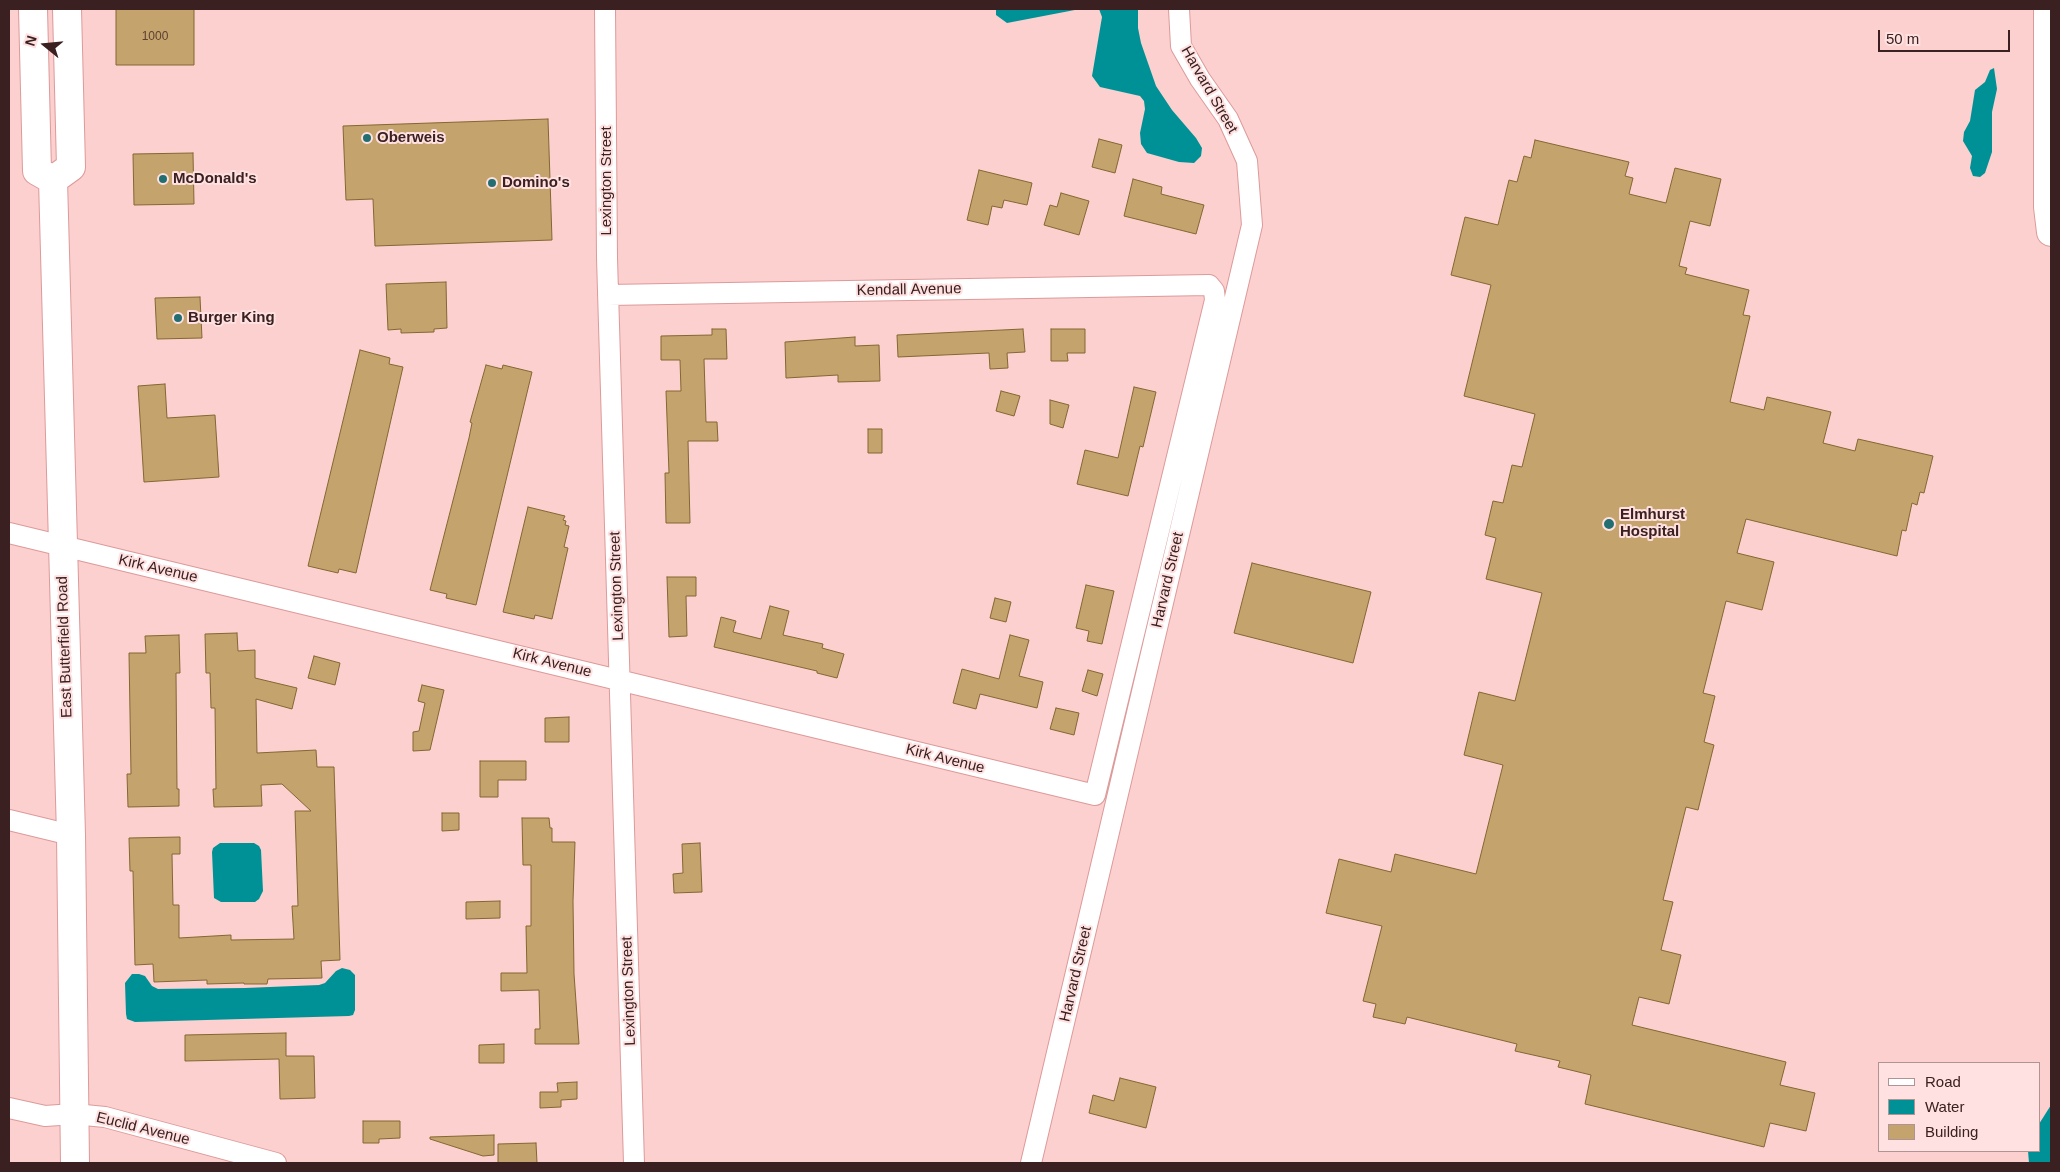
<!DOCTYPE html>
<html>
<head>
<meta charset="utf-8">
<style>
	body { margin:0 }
	#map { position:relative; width:2060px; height:1172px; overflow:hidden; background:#fbd0cf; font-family:Helvetica,sans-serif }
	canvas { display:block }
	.frame { position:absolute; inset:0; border:10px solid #3a2020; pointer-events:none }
	.legend { position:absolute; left:1878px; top:1062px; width:162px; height:90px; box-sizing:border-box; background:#fee1e0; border:1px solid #b09493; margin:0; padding:6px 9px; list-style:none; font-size:15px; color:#3a2020 }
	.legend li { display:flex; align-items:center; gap:10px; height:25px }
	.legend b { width:25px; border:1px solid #b09493 }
	.north { position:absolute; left:20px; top:20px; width:50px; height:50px; -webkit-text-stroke:4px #fee1e0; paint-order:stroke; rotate:287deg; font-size:14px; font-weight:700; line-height:20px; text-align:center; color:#3a2020 }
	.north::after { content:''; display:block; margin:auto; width:18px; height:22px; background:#3a2020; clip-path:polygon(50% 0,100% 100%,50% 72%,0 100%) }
	.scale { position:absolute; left:1878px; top:30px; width:132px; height:22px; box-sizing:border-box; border:2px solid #3a2020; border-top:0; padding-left:6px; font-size:15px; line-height:18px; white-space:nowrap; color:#3a2020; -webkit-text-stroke:4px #fee1e0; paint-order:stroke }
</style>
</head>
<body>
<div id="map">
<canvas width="2060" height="1172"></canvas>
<div class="frame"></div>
<ul class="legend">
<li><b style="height:6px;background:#fff"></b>Road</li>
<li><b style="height:14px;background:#009197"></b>Water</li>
<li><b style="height:14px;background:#c4a36d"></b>Building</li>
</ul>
<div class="north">N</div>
<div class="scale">50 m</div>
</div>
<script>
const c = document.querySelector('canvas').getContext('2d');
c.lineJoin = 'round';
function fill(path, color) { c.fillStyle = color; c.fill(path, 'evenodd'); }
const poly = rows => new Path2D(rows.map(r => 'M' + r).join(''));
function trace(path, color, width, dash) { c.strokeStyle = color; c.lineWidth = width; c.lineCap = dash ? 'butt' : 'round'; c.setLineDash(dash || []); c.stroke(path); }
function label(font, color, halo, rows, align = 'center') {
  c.font = font + ' Helvetica,sans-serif'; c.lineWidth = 4; c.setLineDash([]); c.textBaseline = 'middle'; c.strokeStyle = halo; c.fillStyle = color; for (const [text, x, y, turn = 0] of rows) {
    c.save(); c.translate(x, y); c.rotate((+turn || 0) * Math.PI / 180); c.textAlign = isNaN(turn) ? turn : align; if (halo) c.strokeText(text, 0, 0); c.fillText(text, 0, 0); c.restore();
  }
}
const water = poly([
	[996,9,1080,9,1007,23,996,15],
	[1099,9,1138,9,1138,28,1141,43,1156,86,1172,110,1196,138,1202,148,1201,156,1194,163,1179,162,1147,153,1141,144,1140,133,1145,109,1144,101,1140,96,1100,87,1092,76,1102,17],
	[1994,68,1997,89,1992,112,1992,152,1985,173,1980,177,1973,176,1970,168,1972,156,1963,141,1964,132,1970,121,1975,90,1985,82,1990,70],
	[220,843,254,843,259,846,261,850,263,891,259,899,255,902,221,902,214,898,212,852,213,848],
	[342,968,350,970,355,975,355,1010,353,1015,349,1016,135,1022,127,1019,126,1014,125,983,132,974,139,974,145,976,152,986,158,989,245,988,319,985,325,983,336,971],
	[2051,1105,2051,1163,2029,1163,2028,1151,2039,1151,2039,1124]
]);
const building = poly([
	[116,9,194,9,194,65,116,65,116,9],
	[548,119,552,240,375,246,373,199,346,200,343,126,548,119],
	[1099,139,1122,145,1115,173,1092,167,1099,139],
	[1535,140,1629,162,1625,176,1633,178,1629,194,1666,203,1675,168,1721,179,1710,226,1690,221,1679,266,1687,268,1685,274,1749,290,1743,315,1750,316,1730,402,1764,410,1767,397,1831,412,1823,443,1855,451,1858,439,1933,456,1924,493,1920,492,1917,505,1912,503,1906,531,1902,530,1897,556,1746,519,1737,553,1774,562,1762,610,1726,601,1703,693,1715,696,1704,742,1714,745,1698,810,1686,807,1663,900,1673,902,1661,950,1681,955,1669,1004,1639,997,1632,1025,1786,1062,1780,1085,1815,1093,1806,1131,1770,1123,1764,1147,1585,1104,1591,1075,1558,1067,1560,1061,1515,1051,1517,1044,1407,1017,1405,1024,1373,1017,1376,1004,1363,1001,1382,926,1326,913,1339,859,1391,872,1395,854,1476,874,1503,765,1464,755,1479,692,1515,701,1542,593,1486,579,1496,538,1485,535,1493,501,1503,503,1512,465,1522,467,1535,414,1464,396,1491,285,1451,275,1465,217,1498,225,1509,180,1517,182,1524,156,1531,158,1535,140],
	[193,153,194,204,134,205,133,154,193,153],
	[979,170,1032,183,1027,205,1004,200,1002,208,992,206,988,225,967,220,979,170],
	[1133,179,1162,187,1161,194,1204,205,1196,234,1124,216,1133,179],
	[1061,193,1089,201,1079,235,1044,225,1050,205,1057,207,1061,193],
	[446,282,447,328,434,329,434,332,401,333,401,329,388,330,386,284,446,282],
	[200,297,202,338,157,339,155,298,200,297],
	[712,329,726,329,727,359,704,359,706,422,717,422,718,441,688,441,690,523,666,523,665,473,669,473,666,391,681,391,680,360,661,360,661,336,712,335,712,329],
	[1023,329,1025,352,1007,353,1008,368,990,369,989,353,898,357,897,335,1023,329],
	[1051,329,1085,329,1085,353,1067,353,1068,361,1051,361,1051,329],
	[855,337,855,346,879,345,880,381,838,382,838,375,786,378,785,342,855,337],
	[360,350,390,358,389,364,403,367,356,573,339,569,338,573,308,566,360,350],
	[486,365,502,369,503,365,532,372,476,605,446,598,447,594,430,590,469,438,472,423,470,422,486,365],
	[165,384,167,418,215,415,219,477,144,482,138,386,165,384],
	[1134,387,1156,392,1143,447,1140,446,1128,496,1077,484,1085,450,1118,458,1134,387],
	[1001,391,1020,396,1014,416,996,411,1001,391],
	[1050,400,1069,405,1063,428,1050,424,1050,400],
	[868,429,882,429,882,453,868,453,868,429],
	[528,507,565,516,563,520,566,521,565,525,569,526,564,547,568,548,552,619,535,615,534,619,503,612,528,507],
	[1252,563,1371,592,1353,663,1234,633,1252,563],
	[667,577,696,577,696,596,686,596,687,636,669,637,667,577],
	[1086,585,1114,591,1102,644,1087,641,1089,631,1076,628,1086,585],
	[995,598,1011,602,1006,622,990,618,995,598],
	[770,606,789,611,783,635,823,644,822,648,844,654,837,678,817,673,817,671,714,647,721,617,736,621,733,632,761,639,770,606],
	[237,633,238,651,255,650,255,678,297,688,292,709,256,699,257,753,316,750,317,767,334,767,340,960,321,961,322,978,268,979,267,984,244,984,244,983,207,984,207,980,154,982,153,964,135,965,133,871,130,871,129,838,180,837,180,854,172,854,173,905,179,905,179,938,231,935,231,940,294,939,292,906,298,906,295,811,311,811,282,784,261,785,262,806,214,807,213,789,216,789,215,708,211,708,210,673,206,673,205,634,237,633],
	[179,635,180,673,176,673,177,789,179,789,179,806,128,807,127,774,131,774,129,653,146,653,145,636,179,635],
	[1010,635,1029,640,1019,676,1043,682,1037,708,980,694,976,709,953,703,962,669,999,679,1010,635],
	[314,656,340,663,335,685,308,678,314,656],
	[1088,670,1103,674,1097,696,1082,691,1088,670],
	[422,685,444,690,430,750,413,751,413,732,419,731,425,703,418,701,422,685],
	[1056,708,1079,713,1074,735,1050,729,1056,708],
	[569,717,569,742,545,742,545,718,569,717],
	[480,761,526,761,526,780,498,780,498,797,480,797,480,761],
	[442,813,459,813,459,830,442,831,442,813],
	[522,818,549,818,550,828,552,828,552,842,575,842,573,901,574,974,579,1044,535,1044,535,1029,540,1029,539,990,501,991,501,973,527,973,526,926,531,926,531,865,523,865,522,818],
	[700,843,702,892,674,893,673,874,683,873,682,844,700,843],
	[500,901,500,918,466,919,466,902,500,901],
	[286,1033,286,1056,314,1056,315,1098,280,1099,279,1059,185,1061,185,1035,286,1033],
	[504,1044,504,1063,479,1063,479,1045,504,1044],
	[1120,1078,1156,1087,1146,1128,1089,1113,1093,1095,1114,1101,1120,1078],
	[577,1082,577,1099,561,1100,561,1107,540,1108,540,1092,558,1092,557,1083,577,1082],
	[363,1121,400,1121,400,1138,379,1139,379,1143,363,1143,363,1121],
	[494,1135,494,1155,483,1156,430,1139,430,1137,494,1135],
	[536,1143,537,1163,498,1163,498,1144,536,1143]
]);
const street = poly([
	[605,9,607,258,634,1163],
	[9,533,1095,795,1215,300,1214,291,1209,285,608,295],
	[9,820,71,835],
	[9,1108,45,1116,74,1114,105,1117,276,1163],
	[1031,1163,1252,225,1247,161,1228,119,1200,79,1181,46,1179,9]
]);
const secondary = poly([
	[33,9,37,171,53,180],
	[2048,9,2048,207,2051,232],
	[53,180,71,835,75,1163],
	[53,180,71,167,67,9]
]);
const markers = [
	[367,138,5,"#226e71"],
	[163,179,5,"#226e71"],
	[492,183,5,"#226e71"],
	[178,318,5,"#226e71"],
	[1609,524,6,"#226e71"]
];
const numberNames = [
	["1000",155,37]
];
const streetNames = [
	["Harvard Street",1209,90,60],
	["Lexington Street",607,181,-90],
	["Kendall Avenue",909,290,-1],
	["Kirk Avenue",158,569,13],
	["Harvard Street",1168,580,-77],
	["Lexington Street",617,586,-92],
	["East Butterfield Road",65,647,-92],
	["Kirk Avenue",552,663,14],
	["Kirk Avenue",945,759,14],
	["Harvard Street",1076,974,-77],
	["Lexington Street",629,991,-92],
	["Euclid Avenue",143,1129,14]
];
const poiNames = [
	["Oberweis",377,138],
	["McDonald's",173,179],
	["Domino's",502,183],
	["Burger King",188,318],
	["Elmhurst",1620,515],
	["Hospital",1620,532]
];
fill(water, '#009197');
fill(building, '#c4a36d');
trace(building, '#856631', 1);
trace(street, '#dd9a9a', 22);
trace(secondary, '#dd9a9a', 30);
trace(street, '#fff', 20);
trace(secondary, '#fff', 28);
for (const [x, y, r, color] of markers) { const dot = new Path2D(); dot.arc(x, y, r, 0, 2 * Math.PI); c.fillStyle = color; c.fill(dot); trace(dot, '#fee1e0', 2); }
label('12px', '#5c4133', null, numberNames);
label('15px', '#3a2020', '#fee1e0', streetNames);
label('bold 15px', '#3a2020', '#fee1e0', poiNames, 'left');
</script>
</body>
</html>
